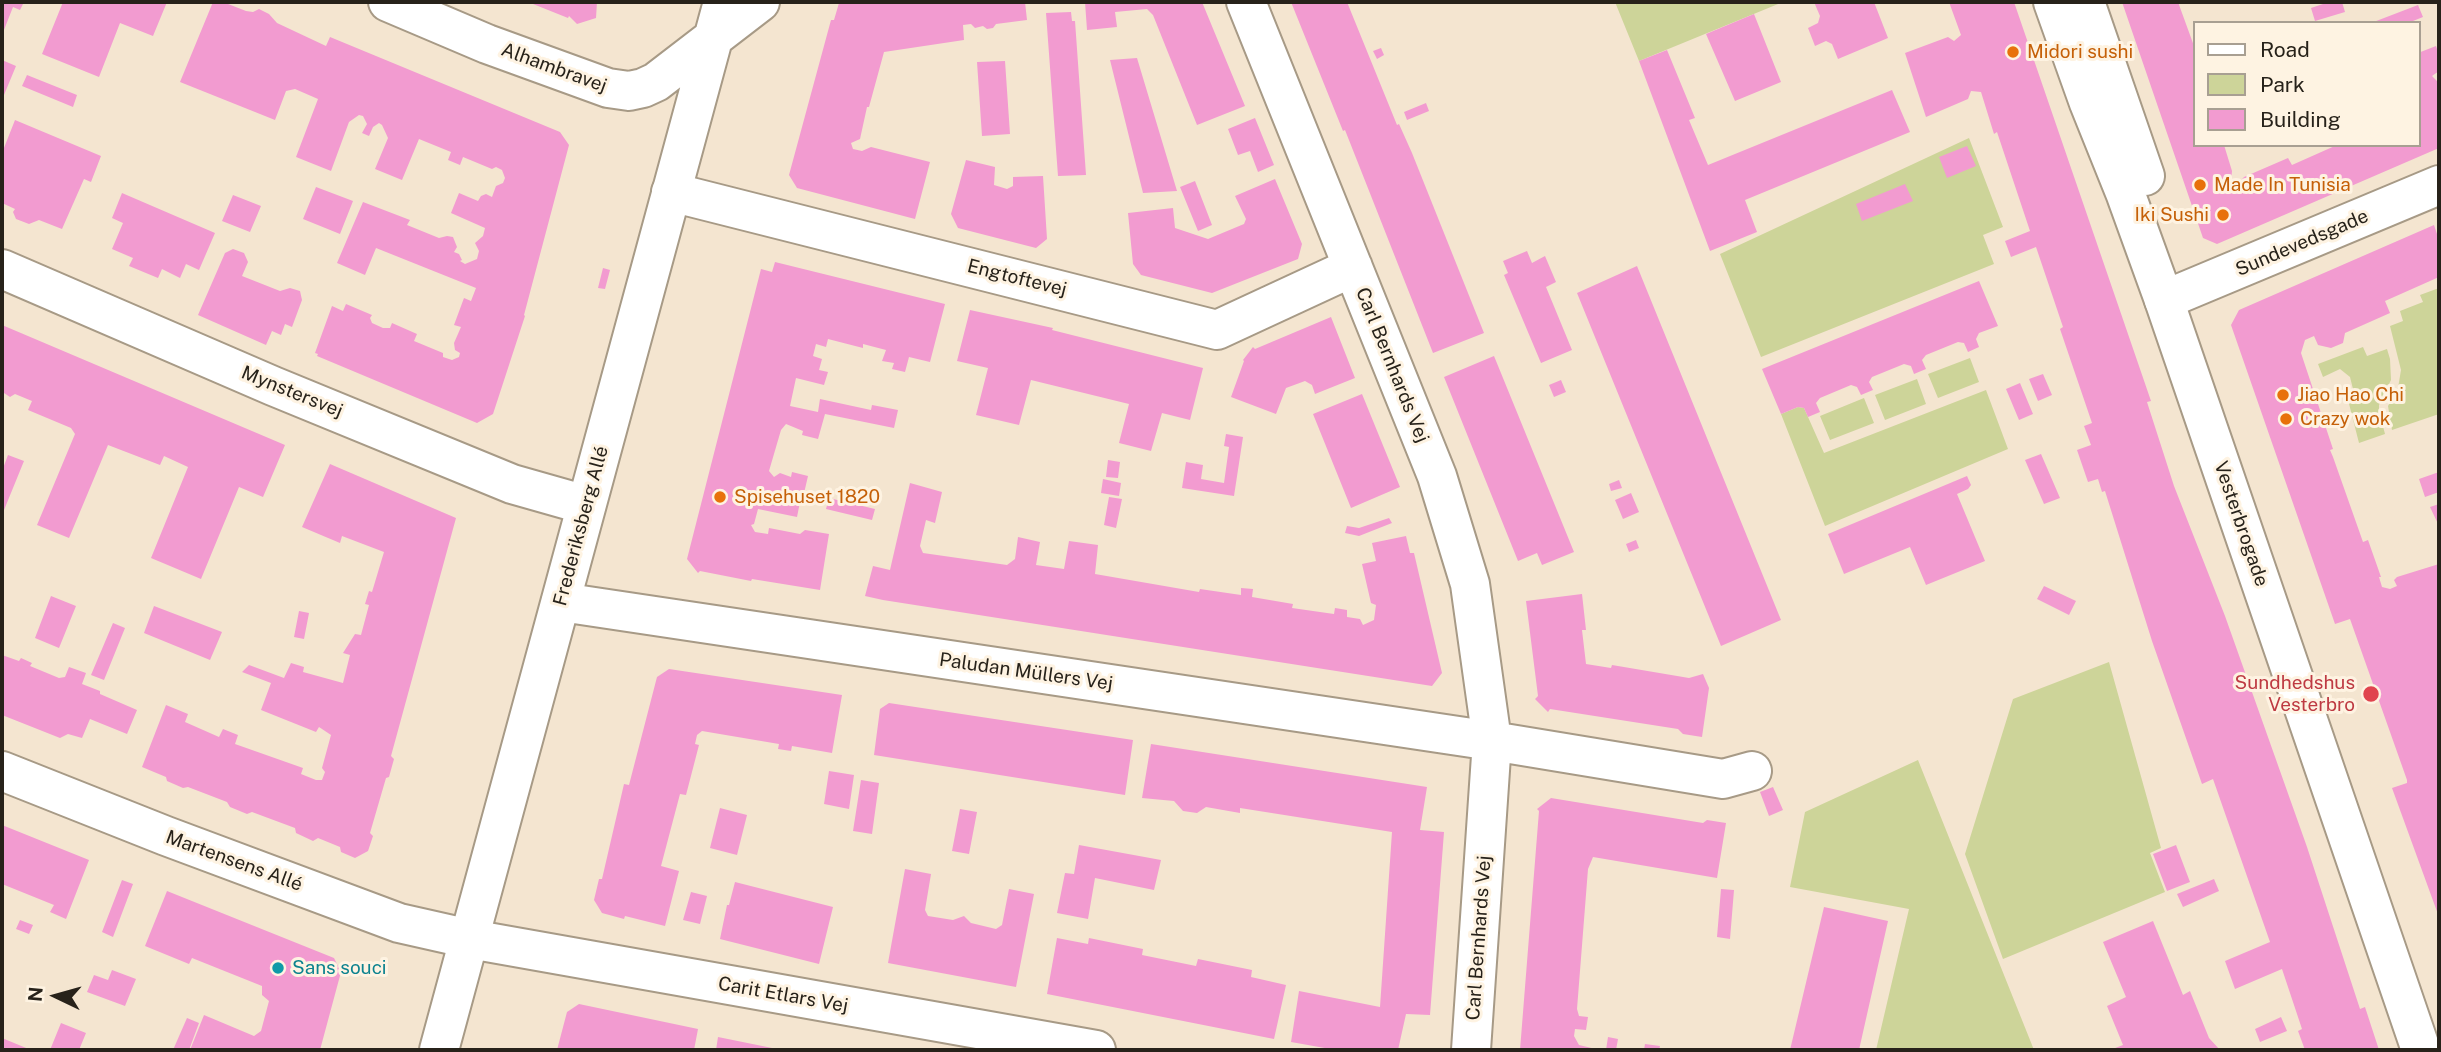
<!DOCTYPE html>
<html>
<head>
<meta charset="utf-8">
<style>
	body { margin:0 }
	#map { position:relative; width:2441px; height:1052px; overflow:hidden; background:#f4e5d0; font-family:"Public Sans",sans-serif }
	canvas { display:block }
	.frame { position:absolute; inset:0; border:4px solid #27221a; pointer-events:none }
	.legend { position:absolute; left:2193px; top:21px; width:228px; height:126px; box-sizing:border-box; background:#fef3e2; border:2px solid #a89f92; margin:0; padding:9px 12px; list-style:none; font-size:21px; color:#27221a }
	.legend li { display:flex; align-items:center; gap:14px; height:35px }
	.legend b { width:35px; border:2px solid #a89f92 }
	.north { position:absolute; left:21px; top:961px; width:70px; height:70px; -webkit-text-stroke:5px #fef3e2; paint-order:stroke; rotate:275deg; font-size:19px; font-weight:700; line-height:28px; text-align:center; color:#27221a }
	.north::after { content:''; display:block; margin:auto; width:24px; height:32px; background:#27221a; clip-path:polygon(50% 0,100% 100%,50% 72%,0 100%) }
</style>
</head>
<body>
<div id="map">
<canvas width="2441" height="1052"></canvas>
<div class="frame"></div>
<ul class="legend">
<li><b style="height:9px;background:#fff"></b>Road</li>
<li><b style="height:19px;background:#cdd499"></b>Park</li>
<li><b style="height:19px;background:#f29bd0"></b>Building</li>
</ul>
<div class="north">N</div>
</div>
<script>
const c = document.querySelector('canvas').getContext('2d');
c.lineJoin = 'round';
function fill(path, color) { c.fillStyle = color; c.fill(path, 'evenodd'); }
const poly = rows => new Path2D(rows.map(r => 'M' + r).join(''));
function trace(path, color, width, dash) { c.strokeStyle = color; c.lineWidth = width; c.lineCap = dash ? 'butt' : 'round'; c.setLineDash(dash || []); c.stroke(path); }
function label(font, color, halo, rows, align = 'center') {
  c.font = font + ' "Public Sans",sans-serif'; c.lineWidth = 6; c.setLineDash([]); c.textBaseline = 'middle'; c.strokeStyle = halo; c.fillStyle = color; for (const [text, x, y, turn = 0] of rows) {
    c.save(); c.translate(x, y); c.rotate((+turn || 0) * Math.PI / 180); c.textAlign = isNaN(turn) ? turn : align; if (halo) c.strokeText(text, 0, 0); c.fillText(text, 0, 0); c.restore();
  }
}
const green = poly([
	[1615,2,1783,2,1639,61],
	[1969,138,2003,227,1983,235,1994,264,1761,357,1720,254],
	[2439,288,2439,414,2392,430,2388,406,2398,388,2401,370,2390,326,2403,321,2400,311,2423,302,2420,295],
	[2363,347,2367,356,2387,349,2390,359,2391,380,2379,405,2379,411,2385,434,2359,443,2346,392,2353,389,2350,377,2340,369,2323,377,2318,364],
	[1970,358,1979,382,1938,398,1928,374],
	[1917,379,1926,404,1885,420,1875,395],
	[1986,390,2008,449,1825,526,1781,414,1798,407,1804,408,1824,453],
	[1864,398,1874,423,1830,440,1820,416],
	[2109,662,2161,848,2150,853,2165,892,2003,959,1965,854,2013,699],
	[1918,760,2034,1050,1876,1050,1909,909,1790,887,1805,812]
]);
const building = poly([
	[2,2,24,2,20,10,13,7,2,35],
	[63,2,167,2,153,36,120,23,99,77,42,54],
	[213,2,223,2,246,11,253,12,259,9,269,14,277,23,326,46,330,37,560,132,569,145,524,315,525,316,493,414,477,423,317,356,318,354,315,353,332,306,343,311,346,304,372,315,370,318,372,323,383,328,390,328,392,323,417,334,414,341,443,353,443,357,452,360,459,357,460,353,455,350,454,343,461,327,454,325,464,298,471,301,476,288,376,248,365,275,337,263,363,202,410,220,407,225,439,238,447,236,453,237,457,247,454,252,459,254,462,260,460,261,465,264,477,259,479,251,475,243,483,236,485,228,451,213,459,193,478,201,481,196,486,194,492,197,496,186,503,183,505,178,502,170,496,167,492,169,463,157,460,165,448,160,451,152,419,139,402,180,375,169,388,138,382,125,379,123,373,127,369,136,362,133,367,124,363,116,359,115,349,122,331,171,296,157,318,99,295,89,286,91,275,120,180,82],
	[528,2,597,2,596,18,577,24,569,16,568,18],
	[848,2,1025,2,1027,20,996,24,993,28,987,29,983,26,975,28,971,24,963,25,964,40,884,52,869,107,867,107,860,139,851,143,853,149,862,151,871,147,930,162,915,219,797,188,789,175,831,20,834,20,839,3],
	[1085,2,1202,2,1245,106,1197,125,1153,15,1147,9,1115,12,1117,27,1087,30],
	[1291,2,1347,2,1397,125,1399,124,1412,153,1484,333,1433,353,1345,130,1343,131],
	[1814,2,1874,2,1888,38,1838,59,1832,44,1826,41,1815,46,1808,28,1818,23,1820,16],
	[1949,2,2014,2,2151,401,2147,402,2174,486,2225,616,2307,847,2360,1009,2365,1007,2379,1050,2305,1050,2298,1031,2302,1029,2282,969,2235,989,2225,961,2270,942,2213,779,2202,784,2152,641,2105,491,2102,492,2098,479,2088,482,2077,450,2091,445,2084,426,2092,423,2060,329,2063,327,2036,247,2011,257,2005,241,2030,231,1997,132,1994,134,1981,92,1971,91,1968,99,1926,117,1905,53,1948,37,1954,41,1961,35],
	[2122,2,2178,2,2194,46,2194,145,2224,145,2232,171,2231,182,2237,185,2244,177,2288,158,2292,165,2337,145,2418,145,2418,53,2436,46,2439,55,2439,71,2432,76,2439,83,2439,148,2217,244,2203,238],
	[2329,2,2342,2,2345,12,2315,21,2311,8],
	[2418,5,2423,17,2408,23,2371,23],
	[1071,12,1072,21,1075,21,1086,175,1058,176,1046,13],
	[1754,14,1781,82,1735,101,1706,34],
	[1381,48,1384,55,1377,59,1373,51],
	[1667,50,1695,118,1689,120,1708,165,1892,90,1910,132,1745,200,1757,232,1710,251,1639,61],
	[1137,58,1177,191,1143,193,1110,60],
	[2,60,16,66,4,95,2,94],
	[1005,61,1010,134,982,136,977,62],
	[27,75,77,95,73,107,22,86],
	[1426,103,1429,111,1407,120,1404,112],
	[1255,118,1274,165,1258,172,1250,151,1238,155,1228,129],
	[15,120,101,156,91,182,84,179,62,229,39,220,29,224,16,219,13,212,15,209,2,203,2,153],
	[1967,146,1976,166,1947,178,1939,157],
	[966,160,995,167,994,185,1007,189,1013,186,1013,177,1043,176,1047,239,1036,248,958,228,951,214],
	[1275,179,1302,244,1298,259,1212,293,1141,275,1133,264,1128,213,1173,208,1175,228,1208,239,1244,224,1246,219,1235,196],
	[1195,181,1212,225,1198,231,1180,187],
	[1905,184,1913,201,1862,221,1856,204],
	[316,187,353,201,340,234,303,219],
	[122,193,215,233,199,270,186,264,180,278,162,269,158,278,129,266,133,258,112,249,123,223,112,218],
	[233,195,261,206,250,232,222,221],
	[2434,225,2439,240,2439,277,2385,301,2390,313,2345,333,2343,343,2331,348,2318,345,2314,336,2305,340,2301,353,2333,449,2330,450,2333,457,2363,542,2368,540,2381,577,2379,577,2382,587,2390,589,2397,586,2394,580,2397,577,2439,564,2439,917,2392,788,2407,783,2407,780,2350,619,2335,624,2231,325,2239,310],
	[233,249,244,253,248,262,242,276,280,291,290,288,300,291,302,300,292,327,285,324,281,335,272,331,266,345,198,315,225,253],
	[1527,251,1532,263,1545,256,1556,282,1546,287,1572,350,1541,363,1504,275,1508,273,1503,261],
	[775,262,945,304,930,362,909,357,905,372,892,369,894,363,882,361,886,350,863,344,863,348,828,339,826,347,816,344,813,356,822,359,819,370,828,372,824,385,796,378,790,406,818,412,820,399,871,410,872,405,898,410,894,428,825,414,818,439,802,435,803,431,786,424,781,430,769,471,774,477,780,473,791,477,792,472,808,476,802,502,800,502,797,517,758,509,754,524,751,525,755,532,768,534,769,528,800,534,805,530,829,534,820,590,752,579,751,581,700,571,698,573,687,559,761,269,772,272],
	[1637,266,1781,620,1721,646,1577,293],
	[603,268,610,270,605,289,598,288],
	[1979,281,1998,326,1979,333,1976,339,1979,347,1968,352,1964,343,1958,342,1926,355,1922,360,1926,369,1914,374,1911,366,1904,364,1872,377,1869,382,1873,390,1861,395,1857,387,1851,385,1820,398,1816,403,1820,412,1808,417,1804,408,1798,407,1781,414,1762,369],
	[970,310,1053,328,1052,330,1203,368,1190,420,1162,413,1151,451,1119,443,1129,404,1031,380,1019,425,976,415,988,368,957,361],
	[1331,317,1355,378,1315,394,1312,385,1305,381,1286,388,1276,414,1231,397,1244,361,1243,360,1253,347,1255,349],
	[2,325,285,445,263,497,239,487,201,579,151,558,188,467,164,456,160,465,108,445,69,538,37,525,75,434,71,428,28,410,32,401,15,394,10,397,4,393],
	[1494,356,1574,552,1542,565,1537,553,1518,561,1444,377],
	[2043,374,2052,395,2038,401,2029,379],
	[1561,380,1566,392,1554,397,1549,385],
	[2020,383,2033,414,2019,420,2006,389],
	[1362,394,1400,487,1351,508,1313,414],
	[1226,434,1243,437,1234,496,1182,488,1186,462,1203,465,1201,479,1224,483,1229,447,1224,446],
	[2041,454,2060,498,2044,504,2025,460],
	[8,455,24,461,2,515,2,471],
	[1108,460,1120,462,1118,478,1106,477],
	[330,464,456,518,391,756,394,759,389,777,386,778,370,833,373,836,368,851,355,858,341,852,340,847,318,838,313,841,296,833,295,828,252,812,247,814,230,807,227,802,188,787,183,788,167,781,166,777,142,767,166,705,188,714,185,722,219,737,223,729,238,735,235,744,303,768,301,774,316,780,322,780,325,772,322,768,331,735,319,727,316,732,261,710,271,683,242,672,249,665,284,678,291,663,304,667,303,672,343,683,350,655,343,653,355,634,361,635,369,605,365,604,369,591,372,592,384,552,342,536,340,543,302,527],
	[2439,472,2439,492,2425,497,2419,479],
	[1967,476,1971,485,1968,489,1957,494,1985,561,1926,585,1910,547,1844,574,1828,534],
	[1103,479,1121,483,1119,496,1101,493],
	[1619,480,1622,488,1611,491,1609,484],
	[910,483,942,492,935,523,926,520,920,546,923,553,1007,565,1015,559,1018,537,1040,542,1036,565,1064,569,1069,541,1098,545,1095,574,1199,592,1200,589,1241,595,1241,588,1253,589,1252,597,1293,604,1292,608,1334,614,1335,608,1347,610,1347,617,1360,619,1363,625,1374,620,1376,605,1371,603,1362,564,1376,561,1372,543,1406,536,1410,553,1414,553,1442,673,1432,686,883,600,865,596,873,566,890,570],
	[1631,493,1639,512,1623,519,1615,500],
	[1109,497,1122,499,1116,528,1104,525],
	[829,498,875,509,872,520,826,509],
	[2439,504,2439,526,2430,507],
	[1389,518,1392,523,1359,536,1345,533,1347,526,1359,528],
	[1636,540,1639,548,1629,552,1626,544],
	[2044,586,2076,601,2069,615,2037,599],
	[1582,594,1586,630,1582,630,1586,664,1611,668,1612,665,1689,678,1703,674,1709,688,1702,737,1683,734,1678,729,1550,709,1548,712,1535,699,1538,696,1526,601],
	[51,596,76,606,59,648,35,638],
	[154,606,222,632,210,660,144,633],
	[299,611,309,613,304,639,294,637],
	[113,623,125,628,104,680,91,675],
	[2,655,19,661,21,658,32,663,30,666,59,678,65,677,69,667,86,673,82,684,100,691,100,694,137,710,127,734,90,719,82,738,68,734,60,738,2,715],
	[669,669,842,695,832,753,792,746,791,751,778,749,779,744,702,731,697,735,695,744,699,745,686,795,680,794,661,866,679,871,665,926,625,916,624,919,602,913,594,900,599,879,602,879,624,784,629,785,657,677],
	[889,703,1133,740,1125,795,874,755,880,709],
	[1151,744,1427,787,1420,830,1444,832,1430,1015,1406,1014,1398,1050,1336,1050,1291,1042,1299,991,1380,1007,1392,832,1240,808,1240,813,1206,807,1197,813,1183,811,1174,801,1142,798],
	[829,771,854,775,849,809,824,804],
	[861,780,879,783,872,834,853,831],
	[1773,787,1783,810,1769,816,1760,792],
	[1551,798,1703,823,1707,820,1726,823,1717,878,1593,857,1588,869,1577,1009,1579,1016,1588,1017,1586,1030,1575,1029,1574,1036,1579,1045,1600,1050,1520,1050,1539,811,1537,809],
	[720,808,747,815,737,855,710,848],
	[960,809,977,812,969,854,952,851],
	[2,825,89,860,66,919,50,912,54,905,2,884],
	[1079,845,1161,860,1154,890,1095,878,1088,919,1057,913,1065,873,1074,874],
	[2176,845,2190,882,2167,891,2153,854],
	[905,869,931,874,925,910,928,916,953,920,964,916,971,923,996,929,1002,925,1009,889,1034,894,1016,987,888,963],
	[2214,879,2219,891,2183,907,2177,894],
	[122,880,133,884,113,937,102,932],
	[735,882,833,907,819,964,720,939,727,905,729,905],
	[1721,889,1734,890,1730,939,1717,937],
	[167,891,334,958,341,972,320,1050,190,1050,204,1015,254,1036,261,1031,269,1001,262,995,262,986,192,958,189,964,145,946],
	[691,892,707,896,700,924,683,920],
	[1824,907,1888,921,1859,1050,1790,1050],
	[20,920,33,925,29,934,16,929],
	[2153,921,2183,995,2190,991,2209,1038,2220,1050,2110,1050,2123,1045,2107,1006,2126,997,2103,942],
	[1057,938,1088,944,1089,938,1143,949,1142,955,1196,966,1198,959,1252,970,1251,977,1286,985,1274,1039,1047,994],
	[112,970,136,979,125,1006,87,992,94,975,108,980],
	[579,1004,698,1029,694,1050,557,1050,567,1012],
	[2281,1017,2287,1031,2260,1042,2255,1029],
	[187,1018,199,1023,189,1050,173,1050],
	[61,1023,86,1033,79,1050,50,1050],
	[718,1037,777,1049,777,1050,716,1050],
	[1608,1037,1618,1039,1616,1050,1606,1050],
	[2,1038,31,1050,2,1050],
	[1645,1044,1660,1046,1659,1050,1644,1050]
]);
const minor = poly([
	[1246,2,1437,476,1470,584,1492,741,1471,1050],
	[671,192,1217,330,1353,267],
	[2,269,273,386,512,484,586,505],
	[2164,300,2439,185],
	[561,602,1492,741,1723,779,1752,771],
	[2,771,166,836,399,923,470,939,1096,1050]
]);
const tertiary = poly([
	[388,2,487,44,608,88,629,91,643,88,656,82,760,2],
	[2053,2,2089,103,2126,195,2164,300,2421,1050],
	[2085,2,2145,176],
	[439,1050,723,2]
]);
const markers = [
	[2013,52,7,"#e8710a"],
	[2200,185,7,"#e8710a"],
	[2223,215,7,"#e8710a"],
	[2283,395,7,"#e8710a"],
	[2286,419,7,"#e8710a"],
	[720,497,7,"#e8710a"],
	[2371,694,9,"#e0444e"],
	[278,968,7,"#0f9aa8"]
];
const foodNames = [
	["Midori sushi",2027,52],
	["Made In Tunisia",2214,185],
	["Iki Sushi",2209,215,"right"],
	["Jiao Hao Chi",2297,395],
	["Crazy wok",2300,419],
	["Spisehuset 1820",734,497]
];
const streetNames = [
	["Alhambravej",554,68,20],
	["Sundevedsgade",2302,243,-23],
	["Engtoftevej",1017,278,14],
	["Carl Bernhards Vej",1392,365,68],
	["Mynstersvej",292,392,22],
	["Vesterbrogade",2241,524,71],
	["Frederiksberg Allé",581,526,-75],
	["Paludan Müllers Vej",1026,672,8],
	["Martensens Allé",234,861,20],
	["Carl Bernhards Vej",1479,938,-86],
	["Carit Etlars Vej",783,995,10]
];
const healthNames = [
	["Sundhedshus",2355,683],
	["Vesterbro",2355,705]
];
const cultureNames = [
	["Sans souci",292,968]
];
fill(green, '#cdd499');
fill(building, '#f29bd0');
trace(minor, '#a79a86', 42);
trace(tertiary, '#a79a86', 42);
trace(minor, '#fff', 38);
trace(tertiary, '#fff', 38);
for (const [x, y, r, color] of markers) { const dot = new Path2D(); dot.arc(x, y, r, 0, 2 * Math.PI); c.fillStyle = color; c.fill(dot); trace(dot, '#fef3e2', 2.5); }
label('19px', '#c56008', '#fef3e2', foodNames, 'left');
label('19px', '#27221a', '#fef3e2', streetNames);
label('19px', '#be3a42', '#fef3e2', healthNames, 'right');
label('19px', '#0d838f', '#fef3e2', cultureNames, 'left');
</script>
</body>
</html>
